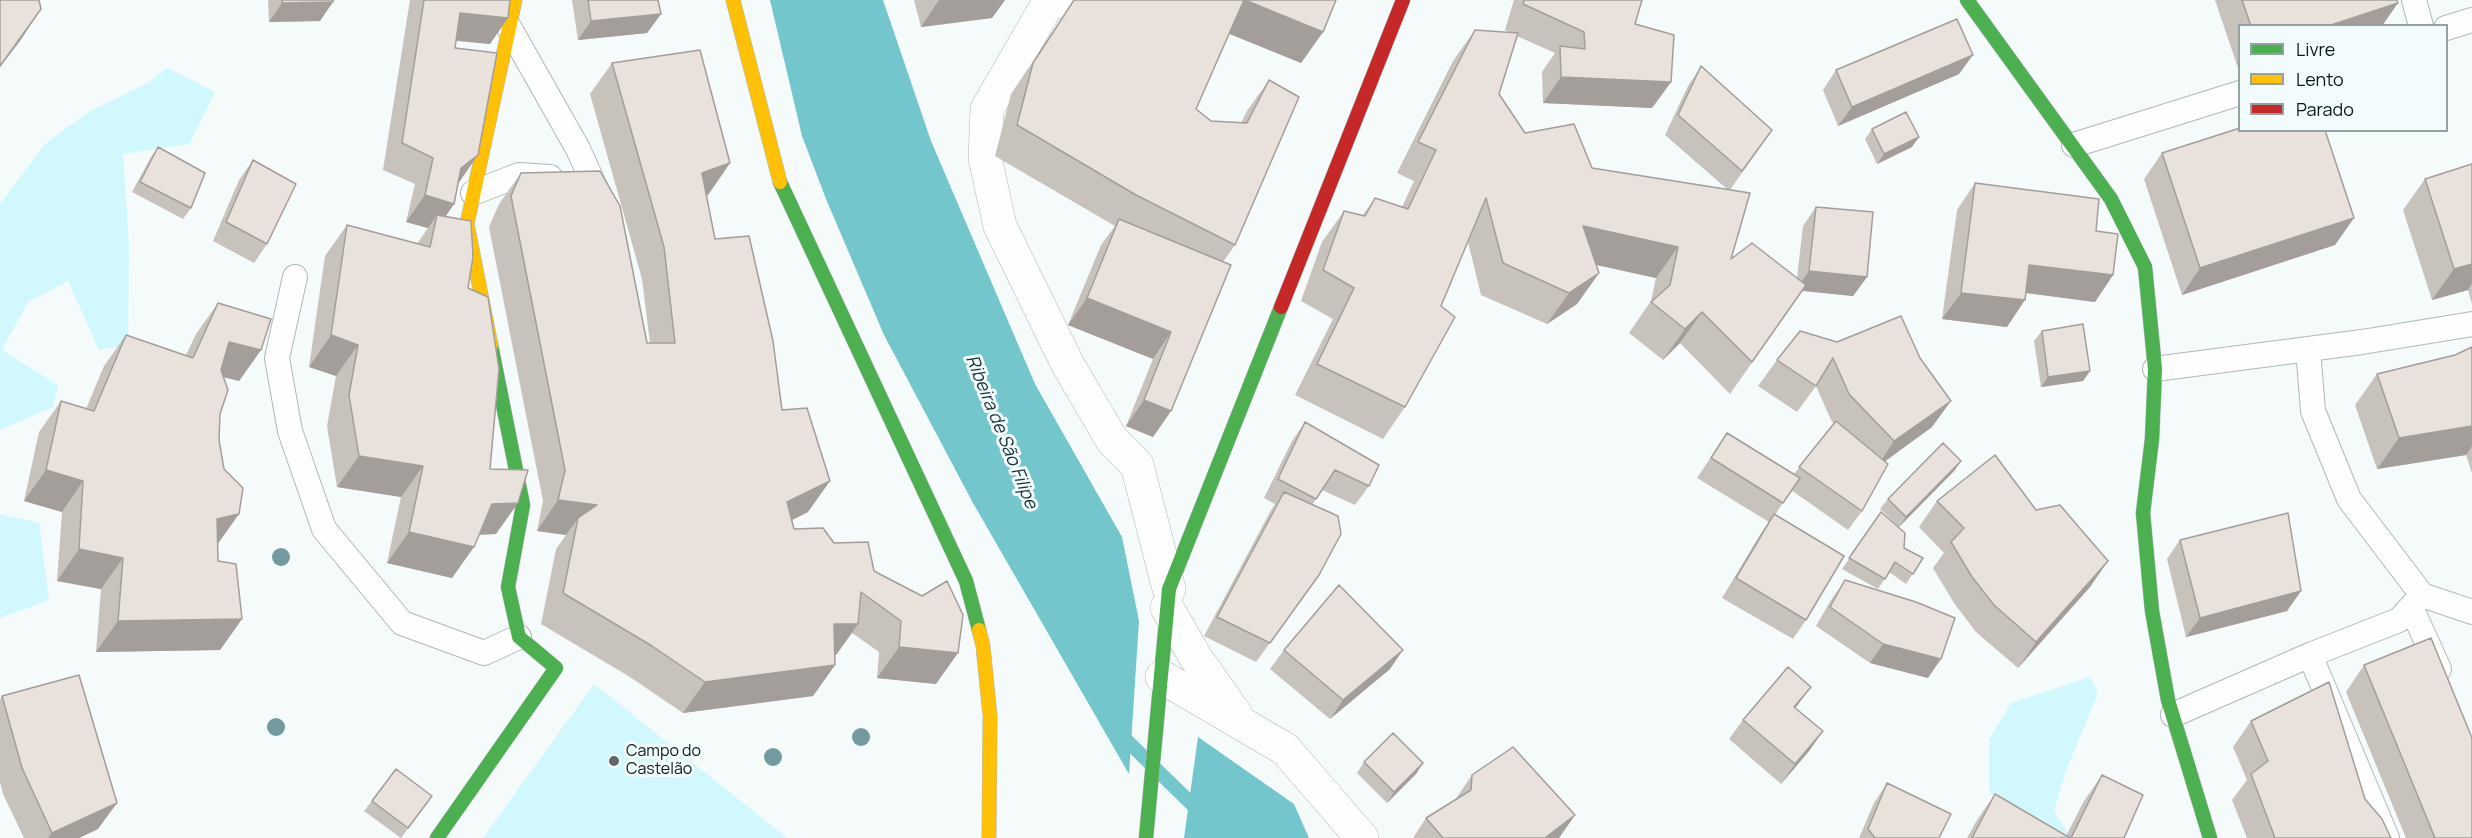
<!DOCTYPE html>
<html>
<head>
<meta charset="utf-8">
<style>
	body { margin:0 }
	#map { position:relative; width:2472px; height:838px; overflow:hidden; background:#f5fafb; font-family:Manrope,sans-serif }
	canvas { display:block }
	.legend { position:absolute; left:2238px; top:24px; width:210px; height:108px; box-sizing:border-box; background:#f3fcfd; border:2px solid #95a2a3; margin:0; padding:8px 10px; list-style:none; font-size:18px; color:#091a1c }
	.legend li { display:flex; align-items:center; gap:12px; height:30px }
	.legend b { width:30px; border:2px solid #95a2a3 }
</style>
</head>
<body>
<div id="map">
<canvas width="2472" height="838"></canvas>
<ul class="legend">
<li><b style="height:8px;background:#4caf50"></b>Livre</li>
<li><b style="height:8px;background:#ffc107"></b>Lento</li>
<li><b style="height:8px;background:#c62828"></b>Parado</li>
</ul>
</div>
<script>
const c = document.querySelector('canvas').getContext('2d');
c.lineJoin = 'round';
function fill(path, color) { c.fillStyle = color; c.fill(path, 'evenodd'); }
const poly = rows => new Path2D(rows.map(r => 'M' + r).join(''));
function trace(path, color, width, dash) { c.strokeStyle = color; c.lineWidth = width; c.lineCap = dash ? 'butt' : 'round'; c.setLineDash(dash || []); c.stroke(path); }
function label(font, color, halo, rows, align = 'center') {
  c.font = font + ' Manrope,sans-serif'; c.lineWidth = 6; c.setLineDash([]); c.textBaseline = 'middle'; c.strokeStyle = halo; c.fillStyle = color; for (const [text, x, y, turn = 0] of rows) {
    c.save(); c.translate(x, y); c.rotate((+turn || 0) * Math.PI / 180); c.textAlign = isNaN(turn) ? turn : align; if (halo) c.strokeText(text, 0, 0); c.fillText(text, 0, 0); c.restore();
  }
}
const green = poly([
	[167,68,215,92,189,144,123,154,129,245,128,345,99,350,68,281,28,302,2,350,58,385,53,407,0,430,0,204,45,144,90,111,148,83],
	[0,514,39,523,49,600,0,618],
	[2090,677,2098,693,2066,771,2054,811,2071,838,2008,831,1989,789,1989,739,2011,703],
	[594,684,787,838,483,838]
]);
const water = poly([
	[770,0,883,0,931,141,1035,384,1122,537,1139,621,1129,774,973,503,884,335,826,199,802,136],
	[1198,737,1294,804,1309,838,1184,838]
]);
const stream = poly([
	[1119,733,1203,815,1222,838]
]);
const lane = poly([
	[2414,0,2421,26],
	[509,27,578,149,601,200],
	[2446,28,2472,20],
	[2074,145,2240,93],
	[473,193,519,175,550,177],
	[295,277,277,358,290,431,324,529,402,623,484,653,519,637],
	[2308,349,2313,411,2349,499,2422,595],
	[2155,369,2362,342,2472,324],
	[2411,607,2439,669],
	[2310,655,2399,620,2422,595,2472,612],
	[2173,715,2310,655,2387,838]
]);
const street = poly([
	[1059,0,1046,7,987,109,985,158,1000,226,1068,365,1112,440,1137,465,1169,589],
	[1167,608,1196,658,1236,715],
	[1162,677,1285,749,1362,838]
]);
const fast = poly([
	[1967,0,2111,199,2145,267,2155,369,2152,439,2143,513,2152,611,2168,700,2210,838],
	[780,182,966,581,979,630],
	[437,838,556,668,519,637,508,587,523,505,491,345],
	[1146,838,1169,589,1281,307]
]);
const slow = poly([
	[733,0,780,182],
	[491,345,467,224,515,0],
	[979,630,983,646,990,716,989,838]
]);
const jam = poly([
	[1281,307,1403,0]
]);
const trees = [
	[281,557],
	[276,727],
	[861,737],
	[773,757]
];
const wall = poly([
	[268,0,333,0,320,21,269,22],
	[410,0,510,0,490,44,456,41,455,48,460,181,459,182,454,204,445,217,468,288,490,469,496,534,479,535,452,578,387,563,401,497,337,487,327,426,336,376,309,367,325,256,347,225,417,244,428,228,406,222,415,184,383,170],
	[572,0,658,0,661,14,647,33,578,40],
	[914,0,1005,0,992,18,921,27],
	[1074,0,1323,32,1301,63,1229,33,1196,109,1211,121,1241,123,1247,111,1269,80,1235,245,1223,262,1171,411,1153,437,1126,426,1153,359,1068,325,1101,245,1115,226,995,156,1011,94],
	[1514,0,1642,0,1635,24,1671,82,1652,108,1543,103,1542,72,1555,53,1517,36,1499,94,1525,133,1592,168,1727,189,1665,135,1688,86,1701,66,1772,130,1730,190,1731,259,1797,278,1803,226,1816,207,1867,277,1853,296,1802,291,1730,394,1680,343,1663,360,1629,333,1651,301,1656,278,1596,265,1599,273,1577,304,1547,324,1481,295,1468,242,1441,306,1405,407,1383,439,1295,395,1333,319,1301,301,1322,242,1344,211,1363,215,1375,198,1402,207,1414,181,1397,173,1453,61,1475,30,1509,32,1505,30],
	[2215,0,2397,0,2382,26,2240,26,2240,74],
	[612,63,730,163,708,195,706,195,715,239,782,410,808,512,792,520,794,529,834,543,874,571,936,684,877,678,879,652,852,633,836,655,835,655,835,665,813,696,683,713,630,677,541,624,556,549,566,535,537,531,543,501,489,227,499,204,521,173,647,343,650,343,642,279,590,94],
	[1836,70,1959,74,1838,126,1823,90],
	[1872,129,1912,147,1877,164,1865,139],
	[158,147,191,208,183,219,132,192,151,157],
	[2162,153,2335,245,2182,295,2144,179],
	[253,160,267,244,254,263,213,241,239,180],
	[2472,164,2472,304,2468,290,2432,300,2403,210,2425,179],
	[1975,183,2096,231,2113,275,2095,302,2026,293,2007,327,1942,319,1957,210],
	[218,303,261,350,239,381,224,377,220,414,219,440,218,561,242,619,220,650,96,652,101,589,57,581,62,512,24,501,39,432,61,401,86,409,104,366,126,335,186,355,196,334],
	[1800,331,1932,427,1884,461,1862,511,1848,530,1791,490,1775,515,1806,620,1793,639,1722,598,1761,533,1769,522,1697,478,1727,433,1794,474,1834,424,1831,420,1816,386,1797,412,1758,386,1777,360],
	[2042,331,2090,371,2083,381,2041,387,2034,341],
	[2472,347,2472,473,2466,455,2377,469,2355,405,2377,374,2455,355],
	[1305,422,1369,486,1355,505,1322,490,1312,505,1319,575,1256,662,1204,636,1270,512,1275,504,1264,498,1292,441],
	[1961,461,1954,471,1899,527,1880,509,1888,499],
	[1937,501,2090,587,2018,668,1976,632,1954,603,1933,568,1944,553,1919,527],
	[1881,512,1904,548,1923,558,1906,584,1889,572,1878,589,1842,569],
	[2180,540,2301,591,2287,611,2186,637,2167,559],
	[1845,580,1928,678,1870,663,1816,626,1831,600],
	[1284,650,1390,669,1330,719,1270,669],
	[2364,665,2472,838,2406,838,2346,692],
	[2,696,98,829,79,838,24,838,3,794,0,782,0,699],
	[1796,708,1823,731,1809,751,1781,784,1729,739,1743,720],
	[2251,721,2365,799,2391,838,2247,838,2232,800,2247,780,2233,747],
	[1364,762,1423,763,1416,774,1387,803,1357,773],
	[1472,775,1575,815,1559,838,1413,838,1426,818,1455,800],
	[2102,775,2124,838,1967,838,1977,820,1995,794,2066,836,2084,801],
	[1887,783,1939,838,1859,838,1874,803],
	[432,796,401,838,364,811,372,801]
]);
const shadedWall = poly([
	[939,0,1005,0,992,18,921,27],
	[1243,0,1245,0,1323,32,1301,63,1222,31],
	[333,2,320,21,269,22,282,3],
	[2398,3,2382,26,2328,26],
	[41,9,20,41,0,67,0,66],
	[460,13,508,18,490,44,442,39],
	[661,14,647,33,578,40,591,21],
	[1973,55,1959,74,1838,126,1852,107],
	[1561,77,1671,82,1652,108,1543,103],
	[1919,137,1912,147,1877,164,1884,154],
	[478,155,460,181,443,194,461,168],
	[730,163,708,195,680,204,702,173],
	[425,195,454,204,436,230,437,215,428,228,406,222],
	[2354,218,2335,245,2182,295,2200,268],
	[1583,226,1678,247,1656,278,1561,257],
	[2472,264,2472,283,2468,290,2432,300,2454,269],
	[2029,265,2113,275,2095,302,2011,291],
	[1809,271,1867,277,1853,296,1796,290],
	[1599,273,1577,304,1547,324,1569,293],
	[1961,293,2025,300,2007,327,1942,319],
	[1087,298,1171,332,1153,359,1068,325],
	[1702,312,1680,343,1663,360,1685,329],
	[331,335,358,345,336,376,309,367],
	[229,342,261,350,239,381,207,373],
	[2090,371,2083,381,2041,387,2048,377],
	[1144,400,1171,411,1153,437,1126,426],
	[1951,401,1932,427,1876,468,1894,441],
	[2472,426,2472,446,2466,455,2377,469,2399,438],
	[359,456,423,466,401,497,337,487],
	[1961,461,1954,471,1899,527,1906,517],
	[46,470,83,481,62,512,24,501],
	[830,481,808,512,766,533,787,502],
	[558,500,597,505,578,518,566,535,537,531],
	[518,503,496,534,470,535,492,504],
	[239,514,217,545,217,519],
	[409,532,474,547,452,578,387,563],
	[79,549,123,558,101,589,57,581],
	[2108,561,2090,587,2018,668,2036,642],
	[2301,591,2287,611,2186,637,2200,618],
	[242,619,220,650,96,652,118,621],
	[834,624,858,624,836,655,812,655],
	[1883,644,1941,659,1928,678,1870,663],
	[899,647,958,653,936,684,877,678],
	[1403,650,1390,669,1330,719,1343,700],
	[835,665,813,696,683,713,705,682],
	[1811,687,1797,706,1781,726,1794,707],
	[1823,731,1809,751,1781,784,1795,764],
	[1423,763,1416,774,1387,803,1394,792],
	[117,803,98,829,79,838,48,838,52,833],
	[1575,815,1559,838,1545,838]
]);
const building = poly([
	[0,0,39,0,41,9,0,66,0,0],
	[282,0,333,0,333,2,282,3,282,0],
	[424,0,510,0,508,18,460,13,455,48,497,53,478,155,461,168,454,204,425,195,433,158,402,143,424,0],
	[588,0,658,0,661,14,591,21,588,0],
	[1074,0,1244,0,1196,109,1211,121,1247,123,1269,80,1299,97,1235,245,1136,195,1017,125,1033,63,1074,0],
	[1245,0,1336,0,1323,32,1245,0],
	[1524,0,1642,0,1635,24,1674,35,1671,82,1561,77,1560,46,1585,49,1584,32,1523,4,1524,0],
	[2242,0,2397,0,2398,3,2328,26,2251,26,2242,0],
	[1957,19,1973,55,1852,107,1836,70,1957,19],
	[1475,30,1518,33,1499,94,1525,133,1574,124,1592,168,1750,193,1731,259,1752,243,1806,285,1752,362,1702,312,1685,329,1651,302,1670,285,1678,247,1583,226,1599,273,1569,293,1503,263,1486,198,1441,306,1455,317,1405,407,1317,364,1354,288,1323,270,1344,211,1365,216,1375,198,1408,209,1436,150,1418,142,1475,30],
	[700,50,730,163,702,173,715,239,749,236,773,341,782,410,807,408,830,481,787,502,794,529,823,528,834,543,868,542,874,571,922,596,947,581,963,615,958,653,899,647,901,621,861,592,858,624,834,624,835,665,705,682,652,646,563,593,578,518,597,505,558,500,565,470,511,196,521,173,600,171,620,206,647,343,675,343,664,247,612,63,700,50],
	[1701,66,1772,130,1742,171,1678,115,1701,66],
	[1906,112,1919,137,1884,154,1872,129,1906,112],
	[2240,128,2240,130,2325,130,2354,218,2200,268,2162,153,2240,128],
	[158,147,205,173,191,208,140,182,158,147],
	[253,160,296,184,267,244,226,222,253,160],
	[2472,164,2472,264,2454,269,2425,179,2472,164],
	[1975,183,2099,199,2096,231,2118,234,2113,275,2029,265,2025,300,1961,293,1975,183],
	[1816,207,1873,212,1867,277,1809,271,1816,207],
	[437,215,471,221,473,257,468,288,488,297,499,369,490,469,528,470,518,503,492,504,474,547,409,532,423,466,359,456,349,395,358,345,331,335,347,225,430,247,437,215],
	[1119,219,1231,265,1171,411,1144,400,1171,332,1087,298,1119,219],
	[218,303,271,319,261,350,229,342,221,370,228,390,220,414,219,440,224,469,243,488,239,514,217,519,218,561,236,564,242,619,118,621,123,558,79,549,83,481,46,470,61,401,94,411,126,335,193,358,218,303],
	[1901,316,1920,358,1951,401,1894,441,1849,394,1833,358,1816,386,1777,360,1800,331,1837,342,1901,316],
	[2083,324,2090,371,2048,377,2042,331,2083,324],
	[2472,347,2472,426,2399,438,2377,374,2455,355,2472,347],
	[1836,421,1888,464,1862,511,1799,467,1836,421],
	[1305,422,1379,465,1369,486,1335,470,1316,499,1278,479,1305,422],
	[1727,433,1800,478,1783,503,1711,458,1727,433],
	[1943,443,1961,461,1906,517,1888,499,1943,443],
	[1995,455,2036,510,2060,505,2108,561,2036,642,1994,605,1972,577,1951,542,1964,528,1937,501,1995,455],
	[1284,492,1338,516,1341,534,1319,575,1270,643,1217,617,1284,492],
	[1881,512,1905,533,1904,548,1923,558,1913,574,1895,562,1885,579,1849,558,1881,512],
	[2288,513,2301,591,2200,618,2180,540,2288,513],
	[1774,514,1844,556,1806,620,1736,578,1774,514],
	[1845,580,1916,602,1955,618,1941,659,1883,644,1830,607,1845,580],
	[1339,585,1403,650,1343,700,1284,650,1339,585],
	[2431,638,2472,738,2472,838,2435,838,2364,665,2431,638],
	[1788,667,1811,687,1794,707,1823,731,1795,764,1743,720,1788,667],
	[79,675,117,803,52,833,22,768,2,696,79,675],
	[2329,682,2365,799,2382,819,2391,838,2275,838,2251,774,2268,761,2251,721,2329,682],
	[1393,733,1423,763,1394,792,1364,762,1393,733],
	[1513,747,1575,815,1545,838,1443,838,1426,818,1471,790,1472,775,1513,747],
	[396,769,432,796,408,828,372,801,396,769],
	[2102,775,2143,795,2124,838,2071,838,2102,775],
	[1887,783,1951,814,1939,838,1875,838,1868,829,1887,783],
	[1995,794,2070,838,1972,838,1995,794]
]);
const markers = [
	[614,761,6,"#5c686a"]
];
const poiNames = [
	["Campo do",626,752],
	["Castelão",626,770]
];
const waterNames = [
	["Ribeira de São Filipe",1001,432,68]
];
fill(green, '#d1f9fd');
fill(water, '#74c6cd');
trace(stream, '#74c6cd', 14);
trace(lane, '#afb9ba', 26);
trace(street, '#afb9ba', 34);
trace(fast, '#afb9ba', 15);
trace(slow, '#afb9ba', 15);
trace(jam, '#afb9ba', 15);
trace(lane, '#fefefe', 24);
trace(street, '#fefefe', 33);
trace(fast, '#4caf50', 14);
trace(slow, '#ffc107', 14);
trace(jam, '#c62828', 14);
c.fillStyle = '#739b9f';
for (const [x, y] of trees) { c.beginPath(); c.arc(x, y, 9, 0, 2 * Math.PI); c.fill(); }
fill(wall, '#c8c2bc');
fill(shadedWall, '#a39e99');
fill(building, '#e9e1db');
trace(building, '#a39e99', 1.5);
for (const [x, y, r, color] of markers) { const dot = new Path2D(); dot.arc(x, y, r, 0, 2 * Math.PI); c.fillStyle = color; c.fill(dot); trace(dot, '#f3fcfd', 2); }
label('16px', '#091a1c', '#f3fcfd', poiNames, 'left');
label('italic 18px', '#193235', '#f3fcfd', waterNames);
</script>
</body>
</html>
